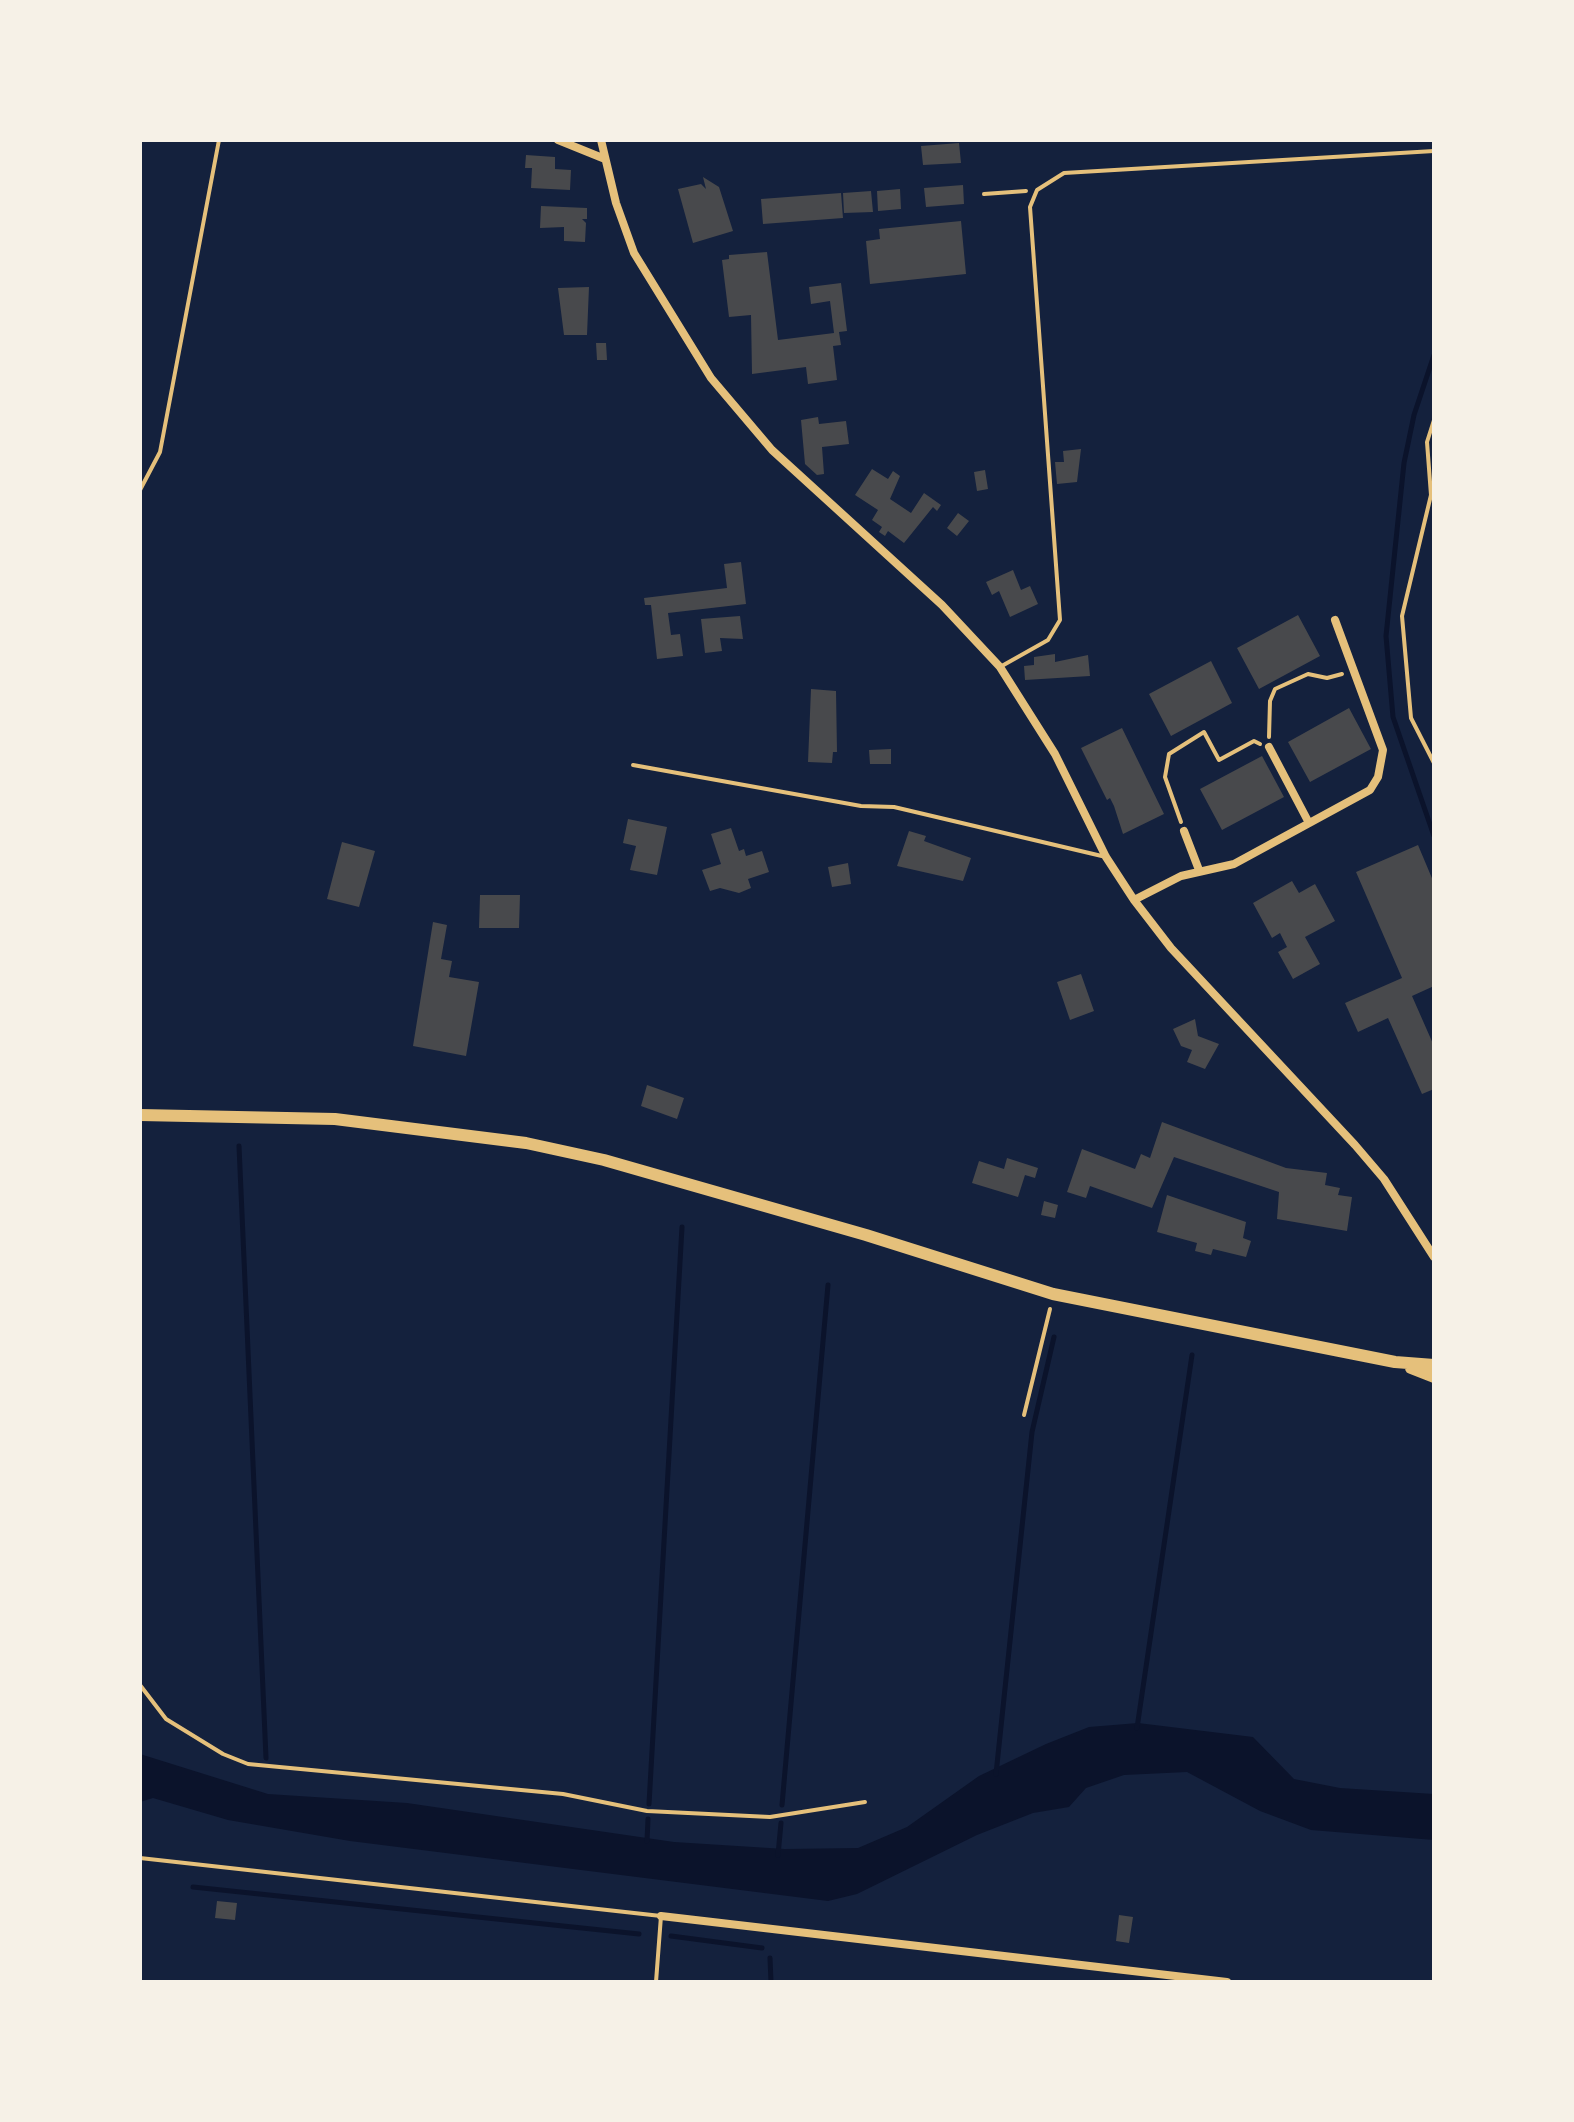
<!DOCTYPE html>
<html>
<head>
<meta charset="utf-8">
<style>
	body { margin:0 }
	#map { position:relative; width:1574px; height:2122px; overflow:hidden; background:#14213d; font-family:"Roboto Condensed",sans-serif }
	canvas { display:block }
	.frame { position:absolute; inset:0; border:142px solid #f6f1e7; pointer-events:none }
</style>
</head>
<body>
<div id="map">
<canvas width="1574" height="2122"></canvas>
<div class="frame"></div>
</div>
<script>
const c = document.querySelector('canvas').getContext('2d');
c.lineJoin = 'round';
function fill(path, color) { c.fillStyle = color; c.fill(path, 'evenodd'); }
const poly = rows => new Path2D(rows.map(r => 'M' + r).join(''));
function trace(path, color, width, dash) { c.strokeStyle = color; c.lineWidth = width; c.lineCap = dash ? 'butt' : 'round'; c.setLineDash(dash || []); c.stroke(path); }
const water = poly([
	[1138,1723,1253,1737,1294,1779,1340,1788,1434,1794,1434,1840,1311,1830,1260,1811,1187,1772,1124,1775,1086,1788,1069,1807,1033,1813,977,1835,857,1894,828,1901,350,1841,228,1820,153,1798,140,1802,140,1754,268,1794,407,1803,674,1842,785,1849,858,1848,907,1827,979,1776,1046,1744,1089,1727]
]);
const stream = poly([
	[1434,355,1414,415,1404,463,1386,636,1393,717,1434,836],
	[239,1146,266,1758],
	[1137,1728,1192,1355],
	[996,1774,1032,1432,1054,1337],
	[649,1804,682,1227],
	[782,1805,828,1285],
	[647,1841,648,1819],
	[778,1855,781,1823],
	[193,1887,639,1934],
	[671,1936,762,1948],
	[770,1958,771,1982]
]);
const building = poly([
	[959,143,961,163,923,165,921,146],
	[526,155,555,157,555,169,571,170,570,190,531,188,532,168,525,168],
	[703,177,719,187,733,231,693,243,678,189,701,184,706,189],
	[963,185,964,204,926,207,924,188],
	[900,189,901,209,878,211,877,191],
	[871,191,873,212,844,213,843,193],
	[841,193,843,218,763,224,761,199],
	[541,206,587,208,587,219,582,219,586,223,585,242,564,241,564,227,540,228],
	[961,221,966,274,870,284,866,241,880,239,879,229],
	[767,252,778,340,834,333,830,301,811,304,809,287,841,283,847,331,839,332,841,345,833,346,837,380,808,384,806,367,752,374,751,315,729,317,722,260,729,259,729,255],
	[589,287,587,335,564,335,558,288],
	[596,343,606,343,607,360,597,360],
	[818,417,819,424,846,421,849,444,822,447,824,474,817,475,805,464,801,420],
	[1081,449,1077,482,1057,484,1055,462,1064,462,1063,451],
	[872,469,888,479,893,471,900,476,890,499,911,513,924,493,941,505,937,511,933,507,904,543,888,531,885,536,879,532,882,527,872,520,878,510,855,495],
	[985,470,988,489,977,491,974,472],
	[958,513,969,521,957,536,947,528],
	[741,562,746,604,668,613,671,635,680,634,683,656,657,659,651,605,645,605,644,598,727,588,724,564],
	[1013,570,1021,590,1030,586,1038,604,1010,617,999,591,992,595,986,582],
	[1298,615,1320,656,1259,689,1237,648],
	[740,616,743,639,720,638,722,651,705,653,701,619],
	[1055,654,1055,662,1088,655,1090,676,1025,680,1024,666,1034,665,1034,657],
	[1211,661,1232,703,1171,736,1149,694],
	[811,689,836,691,837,752,833,752,832,763,808,762],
	[1349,708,1371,749,1310,782,1288,742],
	[1122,728,1164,814,1123,834,1114,806,1110,798,1107,800,1081,748],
	[891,749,891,764,870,764,869,750],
	[1262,756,1284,797,1222,830,1200,789],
	[628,819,667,827,657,875,630,870,636,846,623,843],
	[731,828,739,851,744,849,746,856,762,851,769,872,748,879,751,888,739,893,720,888,710,891,702,870,721,864,711,834],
	[909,831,926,836,924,841,971,858,963,881,897,866],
	[342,842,375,851,359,907,327,899],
	[1418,845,1434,883,1434,986,1412,996,1434,1046,1434,1089,1422,1094,1388,1018,1358,1032,1345,1003,1402,978,1356,872],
	[848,863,851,884,832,887,828,867],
	[1292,881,1299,893,1315,884,1335,921,1305,937,1320,964,1293,979,1278,952,1287,947,1280,933,1272,938,1253,903],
	[480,895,520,895,519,928,479,928],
	[433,922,447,925,441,959,452,961,449,977,479,982,466,1056,413,1046],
	[1081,974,1094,1011,1070,1020,1057,982],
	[1195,1019,1198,1036,1219,1044,1205,1069,1187,1062,1192,1050,1181,1046,1173,1029],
	[647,1085,684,1098,677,1119,641,1106],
	[1162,1122,1286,1168,1327,1173,1325,1185,1340,1188,1338,1195,1352,1197,1347,1231,1277,1219,1279,1192,1174,1157,1152,1208,1090,1186,1086,1198,1067,1192,1082,1149,1135,1169,1141,1154,1150,1158],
	[1007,1158,1038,1168,1035,1178,1025,1175,1018,1197,972,1183,979,1161,1004,1169],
	[1167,1195,1246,1222,1243,1238,1251,1241,1246,1257,1213,1249,1211,1255,1195,1251,1197,1243,1157,1232],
	[1044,1201,1058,1205,1055,1218,1041,1215],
	[217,1901,237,1903,235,1920,215,1918],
	[1119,1915,1133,1917,1129,1943,1116,1941]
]);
const path = poly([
	[984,194,1026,191],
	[1434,420,1427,442,1431,495,1402,616,1411,718,1434,763],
	[140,490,160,452,219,140],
	[1269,737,1270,701,1275,689,1308,674,1327,678,1342,674],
	[1181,822,1165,777,1169,754,1204,732,1219,760,1254,741,1260,744],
	[1024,1415,1050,1309],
	[140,1685,166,1719,223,1754,248,1764,563,1794,647,1811,770,1817,865,1802]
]);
const service = poly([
	[1000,667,1048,640,1060,620,1030,207,1037,190,1064,173,1434,151],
	[633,765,861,806,894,807,1106,857],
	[140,1858,661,1916,656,1982]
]);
const minor = poly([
	[558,140,605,159],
	[601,140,616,203,634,253,711,378,772,450,942,605,1000,667,1055,754,1106,857,1134,900,1171,948,1355,1145,1384,1179,1434,1257],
	[1269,747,1309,823],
	[1184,831,1199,870],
	[1134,900,1181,876,1234,864,1370,790,1378,777,1383,750,1335,620],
	[661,1916,1227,1982]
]);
const primary = poly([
	[140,1115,335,1119,526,1143,604,1160,866,1235,1053,1294,1395,1362,1434,1365],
	[1411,1368,1434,1377]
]);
fill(water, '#0b132b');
trace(stream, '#0b132b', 5);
fill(building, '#48494c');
trace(path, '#e5c07b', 4);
trace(service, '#e5c07b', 4);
trace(minor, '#e5c07b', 8);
trace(primary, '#e5c07b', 12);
</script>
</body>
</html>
